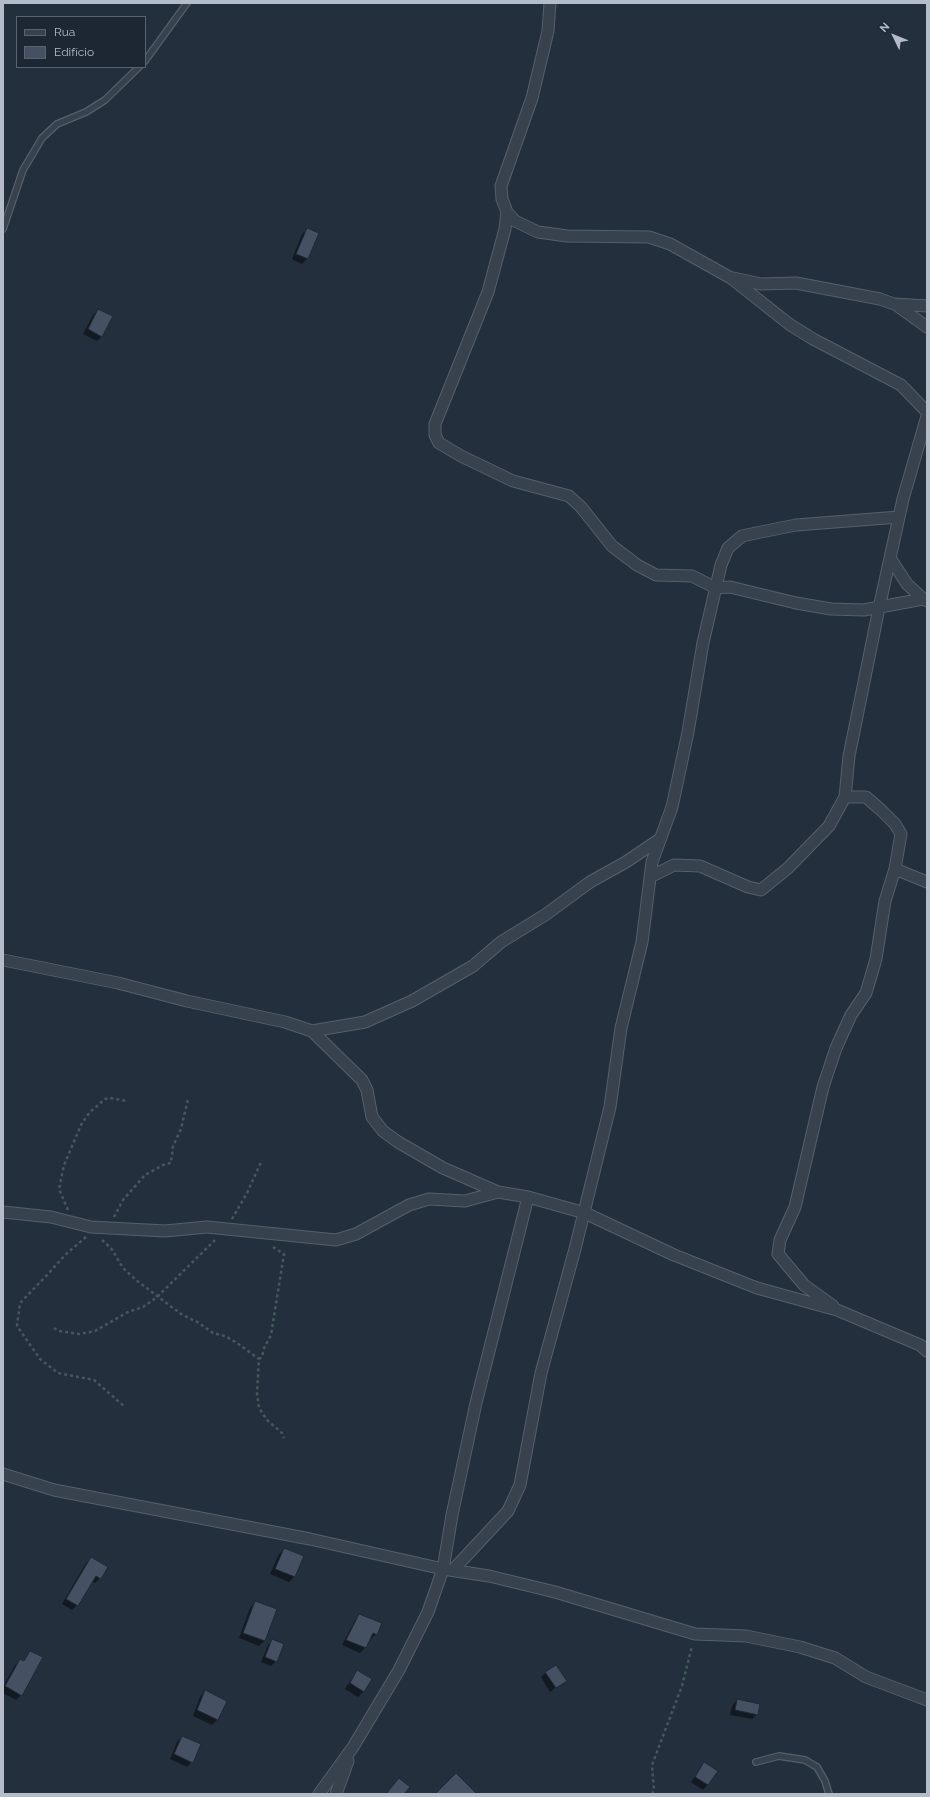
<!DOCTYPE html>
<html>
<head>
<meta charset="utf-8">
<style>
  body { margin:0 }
  #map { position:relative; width:930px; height:1797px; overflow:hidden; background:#242f3e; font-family:Raleway,sans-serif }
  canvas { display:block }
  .frame { position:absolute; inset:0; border:4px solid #b4bcc9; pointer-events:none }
  .legend { position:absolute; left:16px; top:16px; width:130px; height:52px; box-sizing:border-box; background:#1d2633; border:1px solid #59626f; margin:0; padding:5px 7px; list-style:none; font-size:12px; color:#b4bcc9 }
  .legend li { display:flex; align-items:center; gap:8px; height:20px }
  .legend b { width:20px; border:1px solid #59626f }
  .north { position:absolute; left:874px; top:16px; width:40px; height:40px; -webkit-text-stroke:3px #1d2633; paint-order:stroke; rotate:313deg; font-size:11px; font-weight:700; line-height:16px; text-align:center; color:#b4bcc9 }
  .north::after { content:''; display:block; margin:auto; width:14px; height:18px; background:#b4bcc9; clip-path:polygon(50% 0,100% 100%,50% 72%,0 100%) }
</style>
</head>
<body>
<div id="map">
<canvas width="930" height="1797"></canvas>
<div class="frame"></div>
<ul class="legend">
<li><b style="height:5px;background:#38414e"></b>Rua</li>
<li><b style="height:11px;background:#455162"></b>Edifício</li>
</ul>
<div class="north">N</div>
</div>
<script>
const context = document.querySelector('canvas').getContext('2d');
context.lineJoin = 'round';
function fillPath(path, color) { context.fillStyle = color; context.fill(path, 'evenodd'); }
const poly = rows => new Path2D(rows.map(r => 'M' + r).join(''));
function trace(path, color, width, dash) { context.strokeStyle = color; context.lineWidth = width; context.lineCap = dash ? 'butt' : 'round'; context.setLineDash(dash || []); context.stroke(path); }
fillPath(poly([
  [308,229,318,234,307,259,302,264,292,259,302,234],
  [98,310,102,336,97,341,83,334,93,315],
  [284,1549,302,1556,294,1577,289,1582,270,1574,279,1554],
  [91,1558,100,1578,95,1583,91,1581,77,1605,72,1610,62,1604,86,1563],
  [255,1603,264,1641,259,1646,239,1638,250,1608],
  [360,1615,376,1634,371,1639,369,1639,365,1648,360,1653,342,1645,355,1620],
  [273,1640,276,1661,271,1666,261,1662,268,1645],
  [30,1652,21,1695,16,1700,3,1693,3,1687,15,1665,20,1660,23,1662],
  [357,1671,363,1692,358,1697,345,1689],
  [546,1672,565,1680,550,1692,541,1677],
  [205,1691,226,1701,217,1720,212,1725,193,1716,200,1697],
  [737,1700,757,1714,752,1719,730,1715,732,1706],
  [182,1737,192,1762,187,1767,170,1759,177,1742],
  [704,1764,708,1784,703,1790,691,1782]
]), '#0007');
const building = poly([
  [307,228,319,233,308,259,296,254,307,228],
  [98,309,113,316,102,337,88,329,98,309],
  [284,1548,304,1556,295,1577,275,1569,284,1548],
  [91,1557,108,1567,101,1579,96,1576,78,1606,66,1599,91,1557],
  [255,1601,277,1609,265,1641,243,1633,255,1601],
  [359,1614,382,1623,377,1635,373,1633,366,1648,346,1640,359,1614],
  [272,1639,284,1644,277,1662,265,1657,272,1639],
  [30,1651,43,1657,22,1696,5,1686,20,1659,24,1661,30,1651],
  [556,1665,567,1681,556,1688,545,1672,556,1665],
  [357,1670,372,1679,364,1692,350,1683,357,1670],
  [205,1690,227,1701,218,1720,197,1710,205,1690],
  [737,1699,760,1704,758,1715,735,1710,737,1699],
  [182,1736,201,1744,193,1763,174,1754,182,1736],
  [704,1762,718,1771,708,1785,695,1777,704,1762],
  [456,1773,477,1794,435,1794,456,1773],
  [399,1778,410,1787,404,1794,386,1794,399,1778]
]);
fillPath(building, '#455162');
trace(building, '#1f2835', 1);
const lane = poly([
  [145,61,187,3],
  [3,229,23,170,42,138,57,124,86,112,105,100,139,67],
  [756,1762,779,1756,805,1760,817,1767,825,1781,829,1794]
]);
const street = poly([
  [550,3,548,31,532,98,501,186,502,199,507,212,515,221,538,232,567,236,649,237,670,244,731,278,789,324,813,339,901,385,927,412],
  [507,212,505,229,488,292,435,424,435,435,439,443,461,456,513,481,569,496,581,507,612,546,637,565,656,575,692,576,716,588,730,587,796,603,831,609,864,610,923,599],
  [733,278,761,284,796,283,880,299,894,304,927,306],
  [895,304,927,327],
  [890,558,907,584,923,599,927,601],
  [895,869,927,882],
  [650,877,674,865,700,866,748,887,761,890,788,868,829,826,845,797,849,756,879,608,903,499,927,416],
  [3,960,118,983,187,1001,285,1022,312,1031,362,1080,367,1090,372,1117,383,1131,398,1142,443,1168,498,1192,528,1197,585,1213,674,1255,757,1288,837,1310,920,1345,927,1351],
  [312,1031,365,1022,412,1001,473,966,501,942,545,915,590,882,626,862,660,839],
  [3,1212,51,1217,91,1227,165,1231,207,1227,336,1240,356,1234,409,1205,429,1199,465,1201,498,1192],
  [833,1306,804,1285,778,1254,780,1240,795,1207,823,1087,836,1048,851,1015,866,993,876,959,885,901,895,869,901,834,895,824,881,810,866,797,845,797],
  [3,1474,54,1490,310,1539,443,1569,489,1576,555,1592,695,1634,746,1636,800,1647,835,1658,866,1677,927,1700],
  [453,1570,508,1511,520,1485,541,1373,575,1249,610,1107,621,1028,642,942,652,862,672,807,688,732,703,643,721,565,728,548,742,536,761,532,796,525,899,517],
  [319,1794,353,1747,399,1670,428,1612,443,1569,452,1515,476,1403,528,1197],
  [336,1794,348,1761]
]);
trace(lane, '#565f6c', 8);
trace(street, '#565f6c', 13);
trace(poly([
  [68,1210,59,1189,64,1165,82,1123,90,1112,105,1099,110,1098,127,1101],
  [114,1217,123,1200,145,1175,165,1164,171,1163,173,1146,181,1129,188,1099],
  [232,1219,247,1193,262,1160],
  [86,1237,65,1255,48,1274,20,1303,17,1326,40,1359,58,1373,94,1380,125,1407],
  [102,1240,111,1248,123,1268,136,1280,181,1314,199,1323,213,1333,225,1336,237,1343,259,1359],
  [273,1247,284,1254,271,1335,264,1348,262,1357,259,1359,257,1393,259,1408,267,1420,282,1433,284,1438],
  [54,1328,59,1331,79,1334,95,1331,128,1312,143,1307,157,1297,215,1240],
  [652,1794,654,1790,652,1765,682,1686,692,1646]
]), '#44595c', 2.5, [3, 3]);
trace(lane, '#38414e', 5.5);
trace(street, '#38414e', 11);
</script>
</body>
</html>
